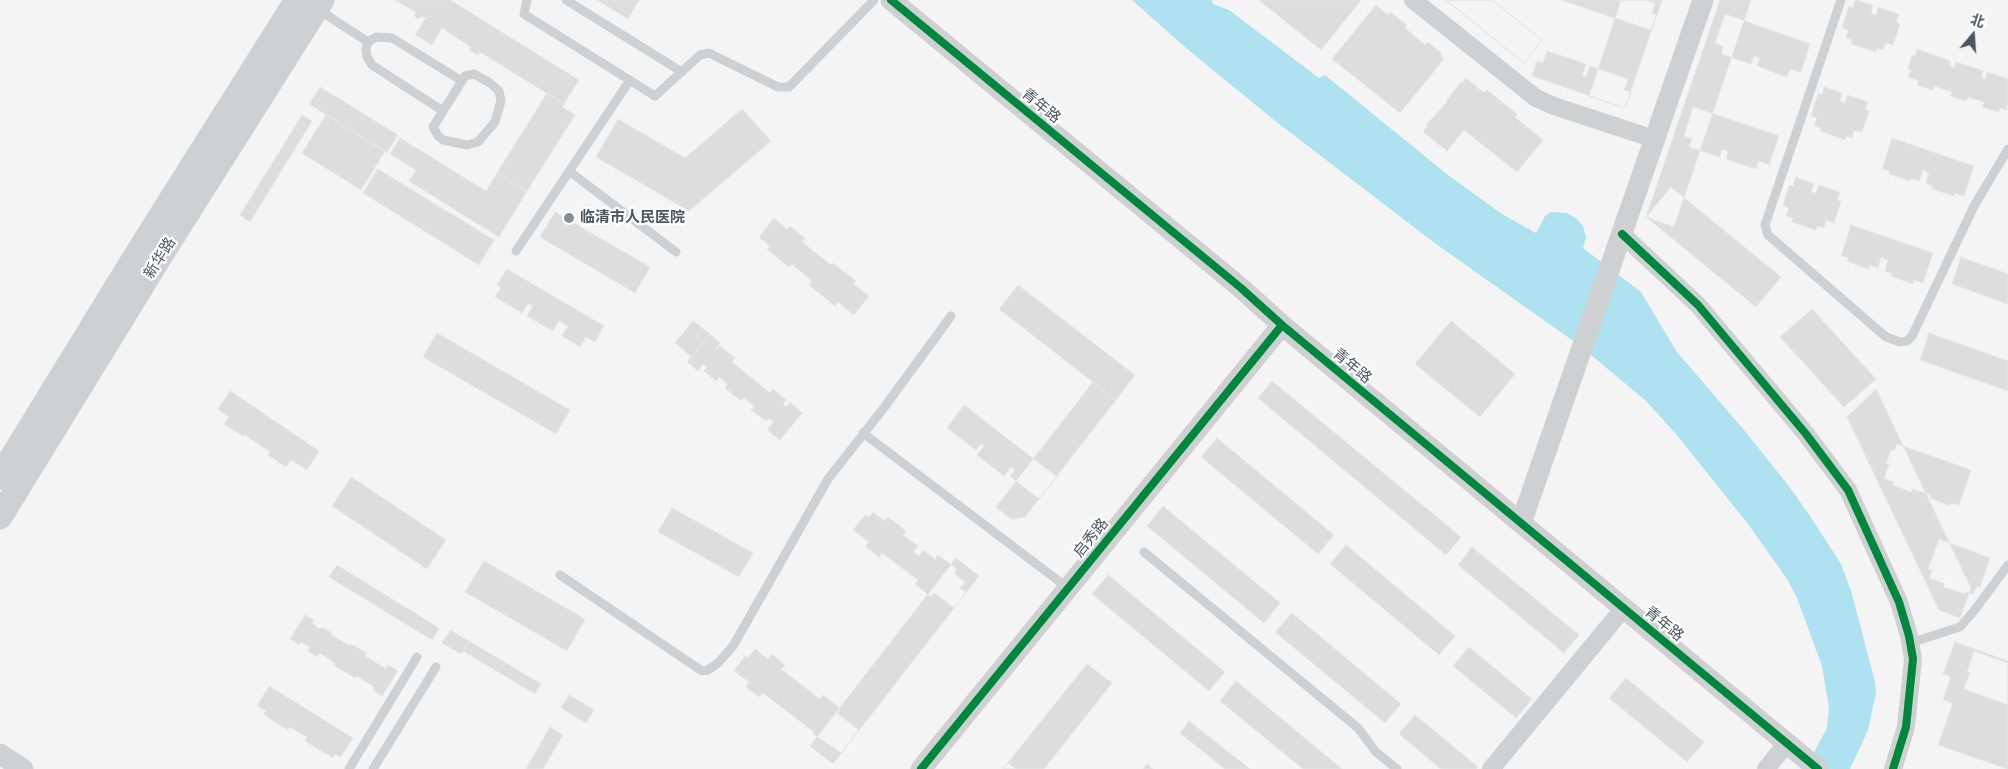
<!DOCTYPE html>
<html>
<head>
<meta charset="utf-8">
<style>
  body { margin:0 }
  #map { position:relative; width:2008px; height:769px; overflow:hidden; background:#f4f4f4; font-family:"Work Sans","Noto Sans SC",sans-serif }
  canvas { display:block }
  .north { position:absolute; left:1948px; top:10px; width:50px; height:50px; -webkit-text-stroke:4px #fff; paint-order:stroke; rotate:18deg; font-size:14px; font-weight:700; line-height:20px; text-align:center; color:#4a5661 }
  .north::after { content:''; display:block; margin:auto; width:18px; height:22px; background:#4a5661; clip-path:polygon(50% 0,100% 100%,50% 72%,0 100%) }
</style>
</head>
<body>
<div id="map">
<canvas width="2008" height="769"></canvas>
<div class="north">北</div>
</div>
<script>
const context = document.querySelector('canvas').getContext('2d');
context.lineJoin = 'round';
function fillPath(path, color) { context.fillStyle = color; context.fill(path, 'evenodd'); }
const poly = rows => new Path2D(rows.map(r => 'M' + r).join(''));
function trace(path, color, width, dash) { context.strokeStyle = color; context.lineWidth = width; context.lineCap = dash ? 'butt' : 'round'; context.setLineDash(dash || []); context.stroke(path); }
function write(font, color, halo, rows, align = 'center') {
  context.font = font + ' "Work Sans","Noto Sans SC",sans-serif'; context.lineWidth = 4.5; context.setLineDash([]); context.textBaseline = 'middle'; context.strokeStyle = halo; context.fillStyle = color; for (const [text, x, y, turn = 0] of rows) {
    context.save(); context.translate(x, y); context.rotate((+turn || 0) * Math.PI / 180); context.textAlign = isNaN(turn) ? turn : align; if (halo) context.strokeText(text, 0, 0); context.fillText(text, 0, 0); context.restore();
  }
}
fillPath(poly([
  [1132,0,1212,0,1213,4,1229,10,1319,78,1325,75,1448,175,1502,214,1536,233,1545,216,1551,212,1567,213,1577,219,1583,226,1586,237,1583,248,1641,292,1677,352,1744,430,1788,485,1810,516,1841,564,1852,594,1875,682,1876,693,1868,730,1850,769,1805,769,1827,728,1829,708,1822,666,1797,598,1787,579,1748,524,1676,434,1646,401,1579,345,1436,244,1274,120,1186,48]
]), '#aee2f0');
const building = poly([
  [395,0,450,0,579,80,564,104,480,52,478,55,469,50,471,47,442,28,432,45,415,35,426,18,421,16,419,19,414,16,416,12,395,0],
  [597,0,639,0,628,19,597,0],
  [1259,0,1361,0,1321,50,1259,0],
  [1446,0,1492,0,1542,40,1524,63,1446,0],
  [1446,0,1492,0,1542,40,1524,63,1446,0],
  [1561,0,1647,0,1655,3,1652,14,1656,15,1651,30,1561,0],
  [1621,0,1662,0,1625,108,1589,96,1621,0],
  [1720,0,1751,0,1674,227,1646,217,1720,0],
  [1855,0,1873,5,1871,14,1876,15,1878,7,1899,14,1896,22,1900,24,1893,45,1886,43,1883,50,1877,48,1876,52,1851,44,1852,40,1846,38,1848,30,1842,28,1849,6,1853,8,1855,0],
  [1376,5,1388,15,1390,12,1407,25,1405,28,1425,45,1428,42,1442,54,1440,56,1444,59,1400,113,1332,59,1376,5],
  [1725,14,1810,44,1801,72,1790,69,1787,77,1757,66,1760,58,1754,56,1751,64,1721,54,1723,46,1715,43,1725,14],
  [1917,49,1951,61,1949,66,1954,68,1956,62,1983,71,1981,78,1985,79,1987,72,2008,79,2008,103,2006,110,2000,108,1999,112,1982,107,1984,102,1968,97,1966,101,1950,96,1952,92,1934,86,1933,90,1917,85,1919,81,1908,77,1911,70,1908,69,1912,55,1915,56,1917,49],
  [1547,51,1586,64,1582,76,1586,77,1590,66,1628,79,1624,90,1631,92,1625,108,1532,76,1537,61,1543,63,1547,51],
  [1466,78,1484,93,1487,90,1517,114,1515,117,1543,140,1517,172,1464,130,1447,151,1423,132,1428,126,1426,125,1447,102,1446,101,1461,82,1462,83,1466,78],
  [320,87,398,135,387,153,309,104,320,87],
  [1824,87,1842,93,1840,101,1845,103,1847,95,1868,102,1865,110,1869,111,1862,132,1854,130,1852,138,1846,136,1845,140,1820,131,1821,128,1814,126,1817,118,1811,116,1818,94,1822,95,1824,87],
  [547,93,564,104,562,107,575,115,527,191,497,173,547,93],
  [1693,107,1779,136,1769,165,1759,161,1756,169,1726,159,1728,151,1722,149,1720,157,1689,147,1692,139,1684,136,1693,107],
  [742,109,771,141,689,211,596,157,618,119,685,158,742,109],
  [302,115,312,121,250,222,240,215,302,115],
  [326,115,385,151,361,190,302,153,326,115],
  [400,138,486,191,497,173,527,191,499,237,409,181,416,170,390,154,400,138],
  [1892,138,1974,166,1964,196,1955,193,1954,196,1932,189,1933,186,1926,183,1929,173,1923,170,1919,181,1911,178,1910,181,1889,174,1890,171,1882,169,1892,138],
  [378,169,494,240,479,265,363,193,378,169],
  [1796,177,1814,184,1811,192,1816,193,1819,185,1840,192,1837,200,1841,201,1834,223,1826,220,1824,228,1817,226,1816,230,1792,222,1793,218,1786,216,1789,208,1783,206,1789,185,1793,186,1796,177],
  [1671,187,1781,277,1756,307,1646,217,1671,187],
  [555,212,650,267,635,293,540,237,555,212],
  [774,218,787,229,790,226,805,238,802,242,831,265,833,263,856,281,853,284,869,296,854,315,838,302,835,306,809,285,812,281,792,264,789,267,767,249,770,246,759,237,774,218],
  [1851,225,1933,253,1923,283,1914,280,1913,284,1891,276,1892,273,1885,271,1888,260,1881,257,1878,268,1870,265,1868,269,1847,261,1849,258,1841,256,1851,225],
  [1961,257,2008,274,2008,304,1952,284,1961,257],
  [507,269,604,326,595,342,586,337,580,347,562,336,568,326,559,321,553,331,527,316,533,306,528,303,522,313,495,297,501,287,497,285,507,269],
  [1018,285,1135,375,1116,400,999,309,1018,285],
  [1812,309,1876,379,1844,407,1780,337,1812,309],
  [693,321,710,334,692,357,675,343,693,321],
  [1451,321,1515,374,1480,417,1415,364,1451,321],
  [437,333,570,410,556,434,423,357,437,333],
  [1929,333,2008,361,2008,391,1920,360,1929,333],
  [710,334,720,343,716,349,717,350,720,346,735,358,732,362,770,393,773,389,786,400,783,404,786,407,790,402,802,413,780,440,767,430,774,422,769,418,766,421,751,410,754,406,744,398,741,401,725,388,728,385,719,377,716,381,704,371,707,367,703,364,698,371,687,362,710,334],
  [1272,381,1461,537,1446,555,1258,398,1272,381],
  [1093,382,1116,400,1025,517,1011,519,996,507,1093,382],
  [1876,389,1971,588,1960,618,1939,610,1847,417,1876,389],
  [230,391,319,451,307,470,291,460,286,467,268,455,270,452,244,434,243,436,224,424,229,417,218,409,230,391],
  [964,405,1057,477,1039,499,1010,476,1015,470,1011,467,1004,476,977,455,984,446,981,444,976,450,947,428,964,405],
  [1217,438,1334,535,1318,554,1201,457,1217,438],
  [1897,444,1971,470,1959,505,1951,503,1950,506,1930,498,1931,495,1912,489,1911,492,1893,485,1894,482,1884,478,1889,465,1886,464,1891,450,1894,451,1897,444],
  [351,477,446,540,427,569,332,506,351,477],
  [1163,506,1280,603,1264,623,1147,526,1163,506],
  [672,508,753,553,739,577,658,532,672,508],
  [873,512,885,521,888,517,906,531,903,535,918,546,913,552,919,556,923,550,935,559,938,555,957,569,954,573,965,582,960,588,966,592,954,608,934,593,931,597,915,584,918,580,882,553,879,557,865,546,869,542,853,530,865,515,869,517,873,512],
  [1939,539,1990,558,1980,587,1977,586,1974,594,1966,592,1965,594,1943,587,1945,584,1929,578,1932,570,1928,569,1939,539],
  [1346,545,1455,636,1439,655,1330,564,1346,545],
  [1472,547,1579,635,1564,653,1458,565,1472,547],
  [956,558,979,576,833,764,810,746,956,558],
  [484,561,585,619,567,651,465,592,484,561],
  [337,565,439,628,432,640,329,577,337,565],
  [1108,575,1225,672,1209,691,1092,594,1108,575],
  [1292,613,1401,704,1385,723,1275,632,1292,613],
  [305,615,314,620,312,623,320,629,322,627,332,633,331,635,350,646,351,644,367,653,365,656,386,669,388,665,398,671,382,696,373,690,374,687,357,676,355,678,334,665,335,663,320,653,317,657,308,651,310,647,301,642,299,645,290,639,305,615],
  [450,630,469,641,461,654,442,643,450,630],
  [469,641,541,684,535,694,463,651,469,641],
  [1955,642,2008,661,2008,769,1938,745,1953,703,1943,700,1951,677,1943,674,1955,642],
  [1469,647,1532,699,1516,718,1453,666,1469,647],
  [755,649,768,659,772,654,785,665,781,669,820,699,823,695,840,708,837,713,859,730,841,753,813,734,814,732,763,693,759,697,746,687,749,682,734,671,745,656,748,658,755,649],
  [1974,651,2008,663,2008,705,1964,689,1970,673,1967,672,1974,651],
  [1087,664,1112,683,1044,769,1003,769,1087,664],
  [1626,678,1704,742,1687,762,1609,698,1626,678],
  [1236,681,1342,769,1303,769,1220,701,1236,681],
  [269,686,353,738,341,757,335,754,333,758,305,741,307,737,290,727,288,730,263,714,266,711,257,706,269,686],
  [569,695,594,710,586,723,561,708,569,695],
  [1415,715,1478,767,1476,769,1441,769,1399,734,1415,715],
  [1189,721,1250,769,1225,769,1180,733,1189,721],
  [550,727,563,735,543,769,526,769,550,727],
  [1008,763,1016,769,1003,769,1008,763],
  [1147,764,1153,769,1143,769,1147,764]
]);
fillPath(building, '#ddddde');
trace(building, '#e5e6e7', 1);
trace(poly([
  [527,0,524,14,655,96,700,55,709,53,778,87,789,87,874,0],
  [566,0,682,72],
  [1841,0,1765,225,1768,235,1886,337,1900,342,1907,341,1912,336,1974,206,2008,149],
  [319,10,368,42],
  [474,74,490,83,499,91,501,101,495,122,478,142,467,145,443,140,438,136,433,127,465,76,474,74],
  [443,111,372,65,367,57,366,49,368,42,376,37,392,38,462,81],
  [569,171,676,252],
  [516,251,630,80],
  [863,433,1068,588],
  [1144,552,1358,728,1376,752,1397,769],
  [560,575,702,671,708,670,718,663,733,646,828,479,883,409,951,316],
  [1910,643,1960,627,1974,611,2008,565],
  [349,769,417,657],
  [373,769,436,667]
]), '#ced0d2', 9);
trace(poly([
  [1413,0,1536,98,1554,106,1642,135],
  [1622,234,1698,305,1806,434,1848,490,1899,602,1909,636,1913,659,1906,727,1893,769],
  [1491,769,1623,609],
  [1766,769,1787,743]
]), '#ced0d2', 18);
trace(poly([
  [891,0,1241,288,1282,325,1818,769],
  [1521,523,1703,0],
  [0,754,23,769],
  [921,769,1282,325]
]), '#ced0d2', 21);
trace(poly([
  [0,477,143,244,297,0],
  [0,517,161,255,322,0]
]), '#ced0d4', 25);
trace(poly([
  [891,0,1241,288,1282,325,1818,769],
  [1622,234,1698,305,1806,434,1848,490,1899,602,1909,636,1913,659,1906,727,1893,769],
  [921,769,1282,325]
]), '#00873e', 8);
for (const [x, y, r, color] of [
  [569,218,6,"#868d94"]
]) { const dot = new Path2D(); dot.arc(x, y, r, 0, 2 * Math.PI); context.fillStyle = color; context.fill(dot); trace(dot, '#fff', 2); }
write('15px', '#4a5661', '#fff', [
  ["青年路",1041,106,39],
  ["新华路",160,258,-58],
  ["青年路",1352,366,40],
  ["启秀路",1091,538,-51],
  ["青年路",1664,624,39]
]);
write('bold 15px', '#4a5661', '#fff', [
  ["临清市人民医院",580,218]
], 'left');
</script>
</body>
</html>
